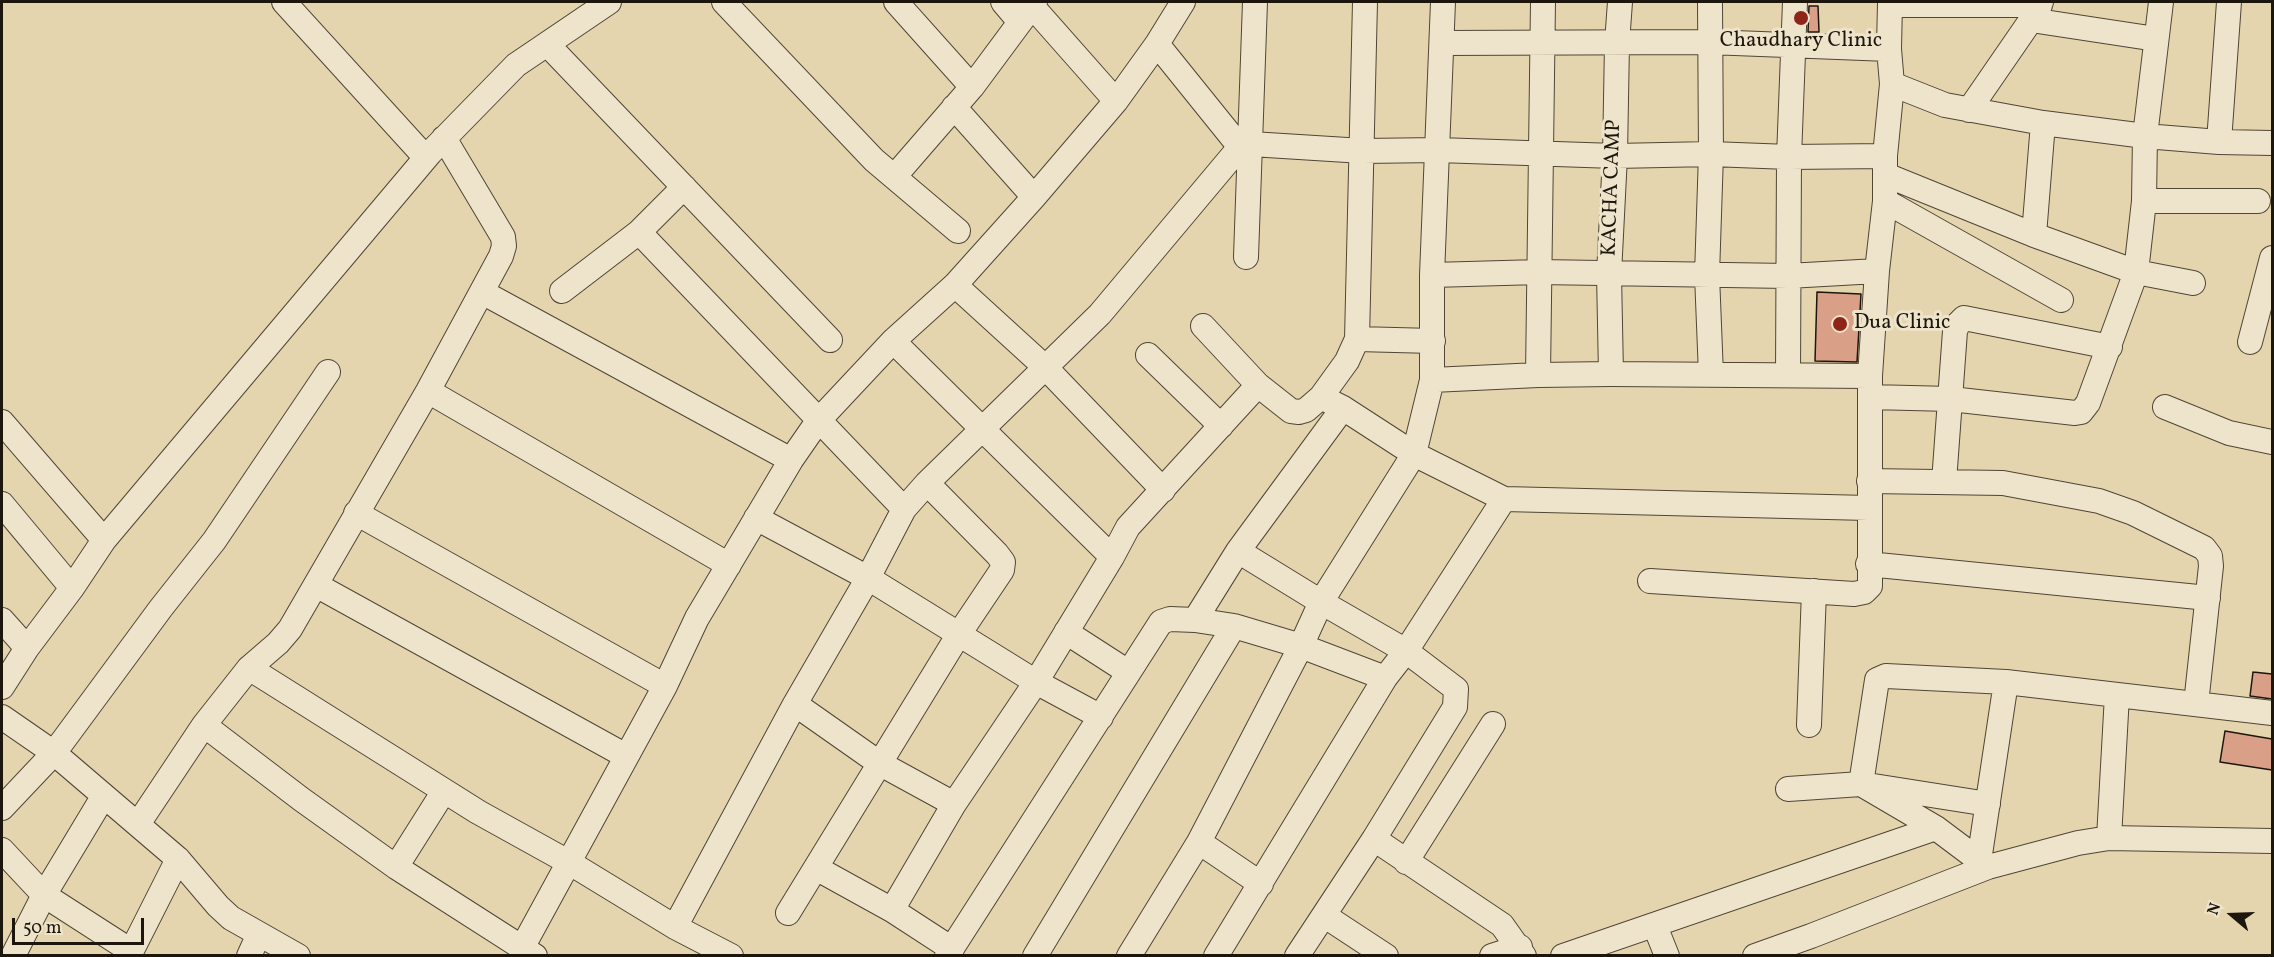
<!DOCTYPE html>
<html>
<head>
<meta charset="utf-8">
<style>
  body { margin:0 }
  #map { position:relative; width:2274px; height:957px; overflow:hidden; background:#e5d5af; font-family:Vollkorn,serif }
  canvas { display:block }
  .frame { position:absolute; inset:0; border:3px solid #1d160c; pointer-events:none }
  .north { position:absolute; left:2202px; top:885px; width:60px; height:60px; -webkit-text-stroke:4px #eee4cb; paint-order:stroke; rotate:289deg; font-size:16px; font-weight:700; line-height:24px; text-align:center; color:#1d160c }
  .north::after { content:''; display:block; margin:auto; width:21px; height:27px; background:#1d160c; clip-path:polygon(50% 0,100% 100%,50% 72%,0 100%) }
  .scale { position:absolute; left:12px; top:918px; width:132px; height:27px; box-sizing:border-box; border:3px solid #1d160c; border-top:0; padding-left:8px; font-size:18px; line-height:21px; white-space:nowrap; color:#1d160c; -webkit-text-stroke:4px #eee4cb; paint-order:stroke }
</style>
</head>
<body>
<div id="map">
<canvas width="2274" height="957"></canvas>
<div class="frame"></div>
<div class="north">N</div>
<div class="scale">50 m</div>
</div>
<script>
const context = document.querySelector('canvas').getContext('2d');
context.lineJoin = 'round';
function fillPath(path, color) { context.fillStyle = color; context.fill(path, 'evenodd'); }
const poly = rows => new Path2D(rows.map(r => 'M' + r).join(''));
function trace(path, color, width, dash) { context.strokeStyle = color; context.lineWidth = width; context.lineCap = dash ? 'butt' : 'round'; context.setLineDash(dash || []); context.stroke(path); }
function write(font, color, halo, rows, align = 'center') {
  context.font = font + ' Vollkorn,serif'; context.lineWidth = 6; context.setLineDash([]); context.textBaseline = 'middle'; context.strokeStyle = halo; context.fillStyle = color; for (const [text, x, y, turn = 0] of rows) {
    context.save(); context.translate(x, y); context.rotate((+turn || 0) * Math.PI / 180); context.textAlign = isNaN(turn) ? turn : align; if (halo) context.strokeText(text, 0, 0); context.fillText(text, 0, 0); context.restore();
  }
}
const building = poly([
  [1809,6,1818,6,1819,32,1808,32,1809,6],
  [1817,292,1861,294,1857,362,1815,361,1817,292],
  [2253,672,2272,674,2272,699,2250,696,2253,672],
  [2225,731,2272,739,2272,770,2220,762,2225,731]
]);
fillPath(building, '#daa087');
trace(building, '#1d160c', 1.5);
const minor = poly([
  [284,2,426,158],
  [724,2,874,160,958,231],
  [896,2,972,87],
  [1003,2,1020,22],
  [1710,2,1711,154,1707,275,1711,375],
  [1890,5,2040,5],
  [1032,6,1116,101],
  [2031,20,2156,39],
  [1442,43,1709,42,1889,49],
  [547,44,830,340],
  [1157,44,1240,147],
  [1892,84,1945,105,2043,123,2145,136,2219,142,2272,143],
  [954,107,1034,197],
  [1969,110,2031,20,2041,2],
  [2219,142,2229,2],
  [1886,175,2034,235,2136,272,2193,283],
  [894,177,972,87,1035,2],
  [684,187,639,232,904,509],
  [1885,201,2061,300],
  [2144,201,2258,201],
  [2034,235,2043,123],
  [1246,257,1255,2],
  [1432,275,1539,272,1788,276,1877,271],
  [955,285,1046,368,1163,490],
  [562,291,639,232],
  [482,292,791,460],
  [1203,326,1258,385,1291,411,1299,412,1306,410,1321,397,1347,361,1357,339,1365,2],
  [1357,339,1433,341],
  [893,341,1112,557],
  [2250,342,2272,258],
  [1148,355,1221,426],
  [1611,374,1609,274,1615,156,1617,43,1620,2],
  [1538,375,1543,2],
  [1788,375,1789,157,1795,2],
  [1432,380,1538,375,1611,374,1870,376],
  [428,391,729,565],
  [1321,397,1343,408,1414,454,1504,499,1868,508],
  [1870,397,1951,399,2075,413,2081,412,2088,403,2136,272,2144,201,2145,136,2161,2],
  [2165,407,2229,433,2272,442],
  [2,422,104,540],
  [1869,481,2003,483,2099,501,2133,513,2204,548,2210,556,2211,566,2196,704],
  [1944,482,1955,331,1958,324,1964,318,2110,347],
  [2,504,72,588],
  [356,513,665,686],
  [756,518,868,578,1036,682,1101,717],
  [1238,551,1321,602,1406,651,1456,689,1455,707,1374,839,1297,956],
  [1868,564,2208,598],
  [1650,581,1854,594,1864,592,1870,586,1870,376,1877,271,1885,201,1885,156,1892,84,1889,49,1890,2],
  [316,585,626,756],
  [2,620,27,648],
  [1195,620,1238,551,1343,408],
  [1066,632,1128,672],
  [249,668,478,812,570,863,675,927,731,956],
  [2,687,27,648,72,588,104,540,430,153,516,65,609,2],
  [795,704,879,763,954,804],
  [2,717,54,753,178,859,218,906,231,918,298,956],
  [204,725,301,799,396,867,535,956],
  [1809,725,1814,591],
  [1788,789,1861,784,1988,804],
  [2,808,54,753,161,608,214,541,328,372],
  [138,824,204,725,249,668,278,643,290,629,428,391,501,256,504,246,503,237,444,138],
  [2109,838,2117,695],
  [1374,839,1502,925,1524,956],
  [1199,842,1261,884],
  [2,850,44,895,131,951],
  [1979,861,2006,682],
  [1406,862,1493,724],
  [396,867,444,791],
  [1988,867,1936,828,1861,784,1877,680,1886,676,2006,682,2272,713],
  [816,868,892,910,952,949],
  [892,910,954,804,1036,682,1112,557,1128,527,1258,385],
  [788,913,959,634,1002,570,1003,562,997,554,927,483],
  [1325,916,1386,956],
  [1655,926,1667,956],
  [675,927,795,704,868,578,904,509,927,483,1100,314,1240,147,1251,144,1363,151,1438,150,1615,156,1711,154,1789,157,1885,156],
  [522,948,665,686,697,618,791,460,818,421,893,341,955,285,1034,197,1116,101,1157,44,1183,2],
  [13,956,44,895,103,797],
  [129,956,178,859],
  [249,956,259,934],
  [947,956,1161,622,1170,619,1195,620,1234,626,1301,646,1385,678],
  [1035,956,1234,626],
  [1129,956,1199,842,1301,646,1321,602,1414,454,1432,380,1432,275,1443,2],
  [1216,956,1385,678,1406,651,1504,499],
  [1492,956,1520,947],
  [1563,956,1936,828],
  [1755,956,1811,936,1988,867,2078,843,2109,838,2272,841]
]);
trace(minor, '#4f4635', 26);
trace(minor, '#eee4cb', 24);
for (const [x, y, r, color] of [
  [1801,18,8,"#8f2418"],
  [1840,324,8,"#8f2418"]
]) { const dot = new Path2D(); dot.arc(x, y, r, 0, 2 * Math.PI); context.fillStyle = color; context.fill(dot); trace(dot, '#eee4cb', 2); }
write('21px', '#1d160c', '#eee4cb', [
  ["Chaudhary Clinic",1801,42],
  ["Dua Clinic",1854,324,"left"]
]);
write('21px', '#1d160c', '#eee4cb', [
  ["KACHA CAMP",1613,188,-88]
]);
</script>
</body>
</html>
